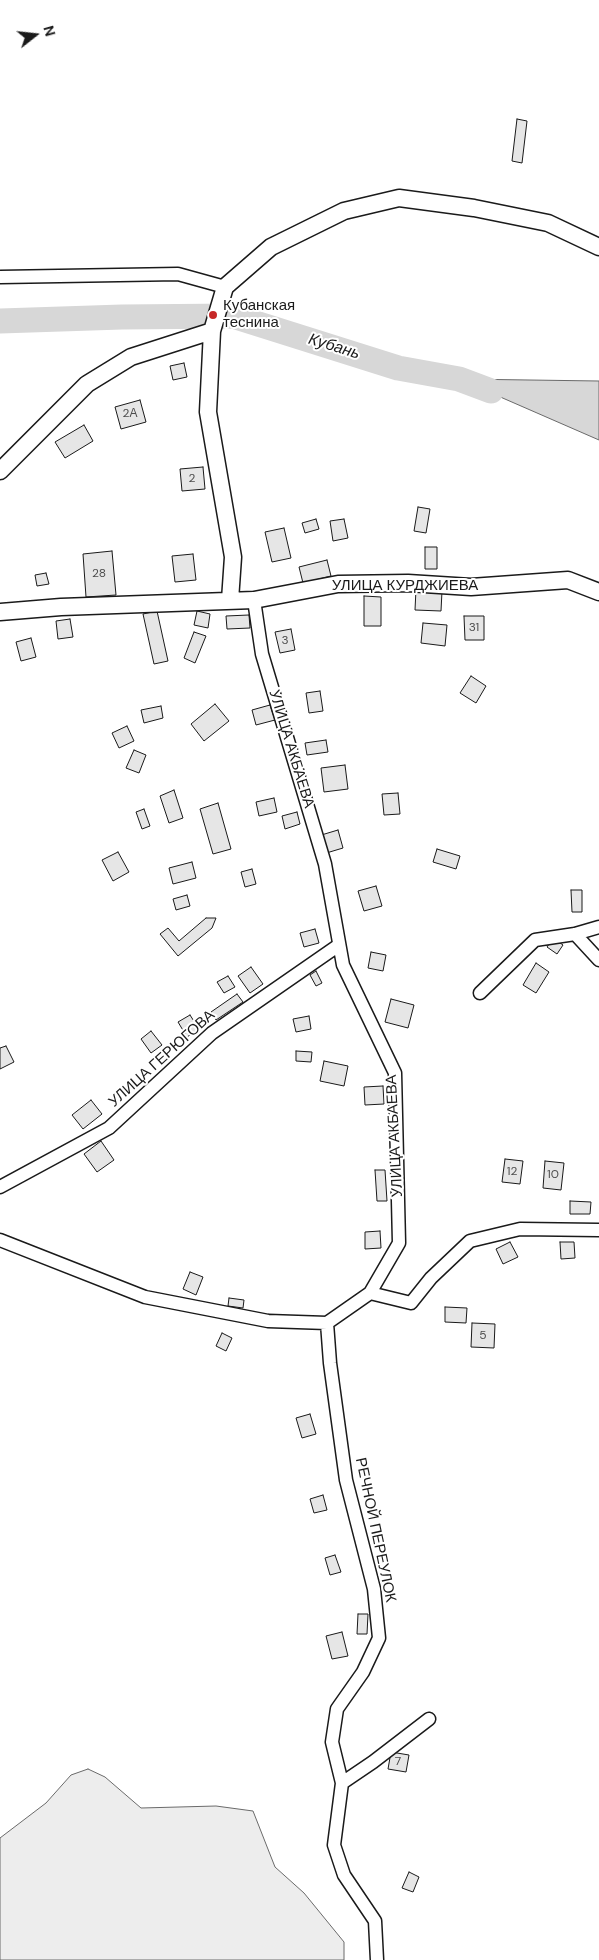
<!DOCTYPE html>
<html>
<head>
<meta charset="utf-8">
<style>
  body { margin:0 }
  #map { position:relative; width:599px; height:1960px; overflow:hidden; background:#fff; font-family:"DM Sans",sans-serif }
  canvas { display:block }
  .north { position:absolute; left:10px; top:10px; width:50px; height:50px; -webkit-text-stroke:4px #fff; paint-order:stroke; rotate:74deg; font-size:14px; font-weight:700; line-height:20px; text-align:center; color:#1a1a1a }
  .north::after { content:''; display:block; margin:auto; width:18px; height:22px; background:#1a1a1a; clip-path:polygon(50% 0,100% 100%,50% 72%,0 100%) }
</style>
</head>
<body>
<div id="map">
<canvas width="599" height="1960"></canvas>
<div class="north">N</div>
</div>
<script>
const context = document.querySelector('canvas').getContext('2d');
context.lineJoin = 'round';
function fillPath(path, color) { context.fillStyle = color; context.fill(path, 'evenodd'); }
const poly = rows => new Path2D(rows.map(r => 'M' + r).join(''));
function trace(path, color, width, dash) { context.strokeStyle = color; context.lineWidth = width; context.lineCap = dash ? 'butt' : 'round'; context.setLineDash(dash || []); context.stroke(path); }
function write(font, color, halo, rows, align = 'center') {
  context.font = font + ' "DM Sans",sans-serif'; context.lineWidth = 4; context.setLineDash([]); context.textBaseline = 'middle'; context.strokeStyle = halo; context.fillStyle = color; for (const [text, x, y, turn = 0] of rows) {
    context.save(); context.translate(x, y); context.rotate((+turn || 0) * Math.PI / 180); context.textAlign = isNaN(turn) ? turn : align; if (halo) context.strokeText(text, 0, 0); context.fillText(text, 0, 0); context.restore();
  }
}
const built = poly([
  [88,1769,105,1777,141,1808,216,1806,253,1811,275,1867,304,1893,344,1942,344,1960,0,1960,0,1838,46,1803,71,1775,88,1769]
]);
fillPath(built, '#ededed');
trace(built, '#6a6a6a', 1);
const water = poly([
  [459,379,599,381,599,440,459,379]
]);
fillPath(water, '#d7d7d7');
trace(water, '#6a6a6a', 1);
trace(poly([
  [0,321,122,317,233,316,398,368,459,379,491,391]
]), '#d7d7d7', 25);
const building = poly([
  [517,119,527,121,522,163,512,161,517,119],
  [184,363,187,377,173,380,170,366,184,363],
  [140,400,146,422,121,429,115,407,140,400],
  [84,425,93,441,65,458,55,442,84,425],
  [203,467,205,489,182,491,180,469,203,467],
  [418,507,430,509,426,533,414,531,418,507],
  [316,519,319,529,305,533,302,523,316,519],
  [344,519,348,538,333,541,330,521,344,519],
  [284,528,291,558,272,562,265,532,284,528],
  [425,547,437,547,437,569,425,569,425,547],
  [112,551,116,595,86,597,83,554,112,551],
  [193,554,196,580,175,582,172,556,193,554],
  [327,560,331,576,303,583,299,567,327,560],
  [46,573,49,584,37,586,35,575,46,573],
  [416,589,442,591,441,611,415,610,416,589],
  [364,596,381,597,381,626,364,626,364,596],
  [157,611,168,661,154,664,143,614,157,611],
  [197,611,210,614,208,628,194,625,197,611],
  [249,615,250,628,227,629,226,616,249,615],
  [464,616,484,616,484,640,465,640,464,616],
  [70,619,73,637,58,639,56,621,70,619],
  [423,623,447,625,445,646,421,643,423,623],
  [291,629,295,650,280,653,275,632,291,629],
  [194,632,206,636,195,663,184,658,194,632],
  [31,638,36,657,21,661,16,642,31,638],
  [471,676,486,686,476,703,460,693,471,676],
  [320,691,323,711,309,713,306,693,320,691],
  [215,704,229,721,204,741,191,724,215,704],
  [270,705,275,720,256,725,252,710,270,705],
  [161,706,163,718,144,723,141,710,161,706],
  [127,726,134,741,119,748,112,733,127,726],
  [326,740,328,752,307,755,305,743,326,740],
  [134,750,146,755,139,773,126,768,134,750],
  [345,765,348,789,324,792,321,768,345,765],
  [174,790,183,818,169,823,160,796,174,790],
  [398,793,400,814,384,815,382,794,398,793],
  [274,798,277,812,259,816,256,802,274,798],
  [218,803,231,849,213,854,200,809,218,803],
  [144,809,150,826,142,829,136,812,144,809],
  [297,812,300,824,285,829,282,816,297,812],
  [338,830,343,848,323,854,318,836,338,830],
  [437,849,460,856,456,869,433,862,437,849],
  [118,852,129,872,113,881,102,860,118,852],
  [192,862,196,878,173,884,169,868,192,862],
  [252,869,256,884,245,887,241,872,252,869],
  [376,886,382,906,364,911,358,891,376,886],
  [571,890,582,890,582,912,572,912,571,890],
  [187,895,190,906,176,910,173,899,187,895],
  [206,918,216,918,212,928,178,956,160,934,168,928,179,941,206,918],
  [315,929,319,943,304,947,300,933,315,929],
  [553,938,563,945,557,954,547,947,553,938],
  [371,952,386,955,383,971,368,968,371,952],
  [536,963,549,972,536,993,523,985,536,963],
  [251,967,263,984,250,993,238,976,251,967],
  [316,971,322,983,316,986,310,975,316,971],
  [228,976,235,987,224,993,217,982,228,976],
  [237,994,243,1002,216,1020,211,1012,237,994],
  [391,999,414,1005,408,1028,385,1022,391,999],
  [190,1015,199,1029,187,1037,178,1022,190,1015],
  [309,1016,311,1029,296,1032,293,1019,309,1016],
  [151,1031,162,1045,151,1053,141,1039,151,1031],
  [6,1046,14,1062,0,1069,0,1048,6,1046],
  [296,1051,312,1052,311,1062,296,1061,296,1051],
  [324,1061,348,1066,344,1086,320,1081,324,1061],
  [383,1086,384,1104,365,1105,364,1087,383,1086],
  [91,1100,102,1114,83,1129,72,1115,91,1100],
  [101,1141,114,1160,97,1172,84,1154,101,1141],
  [505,1159,523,1161,520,1184,502,1182,505,1159],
  [545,1161,564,1163,561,1190,543,1188,545,1161],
  [375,1170,385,1170,387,1201,377,1201,375,1170],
  [570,1201,591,1202,590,1214,570,1214,570,1201],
  [380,1231,381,1248,365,1249,365,1232,380,1231],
  [510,1242,518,1257,503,1264,496,1249,510,1242],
  [560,1242,574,1242,575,1258,561,1259,560,1242],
  [190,1272,203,1277,196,1295,183,1289,190,1272],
  [229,1298,244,1300,243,1308,228,1306,229,1298],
  [445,1307,467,1308,466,1323,445,1322,445,1307],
  [472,1323,495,1324,494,1348,471,1347,472,1323],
  [222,1333,232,1338,226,1351,216,1346,222,1333],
  [310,1414,316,1434,302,1438,296,1418,310,1414],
  [323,1495,327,1510,314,1513,310,1499,323,1495],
  [335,1555,341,1572,330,1575,325,1558,335,1555],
  [358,1614,368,1614,367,1634,357,1634,358,1614],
  [342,1632,348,1656,332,1659,326,1636,342,1632],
  [391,1752,409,1755,406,1772,388,1769,391,1752],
  [409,1872,419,1877,413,1892,402,1888,409,1872]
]);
fillPath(building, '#e6e6e6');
trace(building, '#1a1a1a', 1);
const minor = poly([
  [0,277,178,274,225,287],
  [575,934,599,960],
  [480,993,535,940,575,934,599,927],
  [0,1187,109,1128,212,1033,339,945],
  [0,1240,145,1297,268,1321,327,1323,370,1293,399,1243,395,1073,343,965,325,864,262,654,254,600],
  [370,1293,411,1303,431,1278,470,1241,520,1229,599,1230],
  [327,1323,330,1363,346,1480,374,1589,379,1638,363,1672,337,1709,332,1742,342,1783,334,1845,344,1875,375,1921,377,1960],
  [342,1783,373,1762,429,1719]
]);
const tertiary = poly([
  [0,471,87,384,131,357,212,331],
  [230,600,233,557,208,412,212,331,225,287,271,247,344,211,399,198,474,208,548,223,599,247],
  [0,612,61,607,254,600,338,584,408,583,471,587,568,580,599,592]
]);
trace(minor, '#1a1a1a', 15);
trace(tertiary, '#1a1a1a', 19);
trace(minor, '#fff', 12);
trace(tertiary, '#fff', 16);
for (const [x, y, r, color] of [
  [213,315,5,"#c62828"]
]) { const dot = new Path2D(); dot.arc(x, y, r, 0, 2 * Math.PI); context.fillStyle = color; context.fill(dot); trace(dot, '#fff', 2); }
write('12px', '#4d4d4d', null, [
  ["2А",130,414],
  ["2",192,479],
  ["28",99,574],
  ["31",474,628],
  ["3",285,641],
  ["12",512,1172],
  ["10",553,1175],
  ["5",483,1336],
  ["7",398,1762]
]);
write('15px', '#1a1a1a', '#fff', [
  ["Кубанская",223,306],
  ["теснина",223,323]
], 'left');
write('15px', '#1a1a1a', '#fff', [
  ["УЛИЦА КУРДЖИЕВА",405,586],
  ["УЛИЦА АКБАЕВА",291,749,73],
  ["УЛИЦА ГЕРЮГОВА",162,1059,-42],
  ["УЛИЦА АКБАЕВА",395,1136,-93],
  ["РЕЧНОЙ ПЕРЕУЛОК",375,1530,78]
]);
write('italic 16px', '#1a1a1a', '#fff', [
  ["Кубань",334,347,17]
]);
</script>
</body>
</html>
